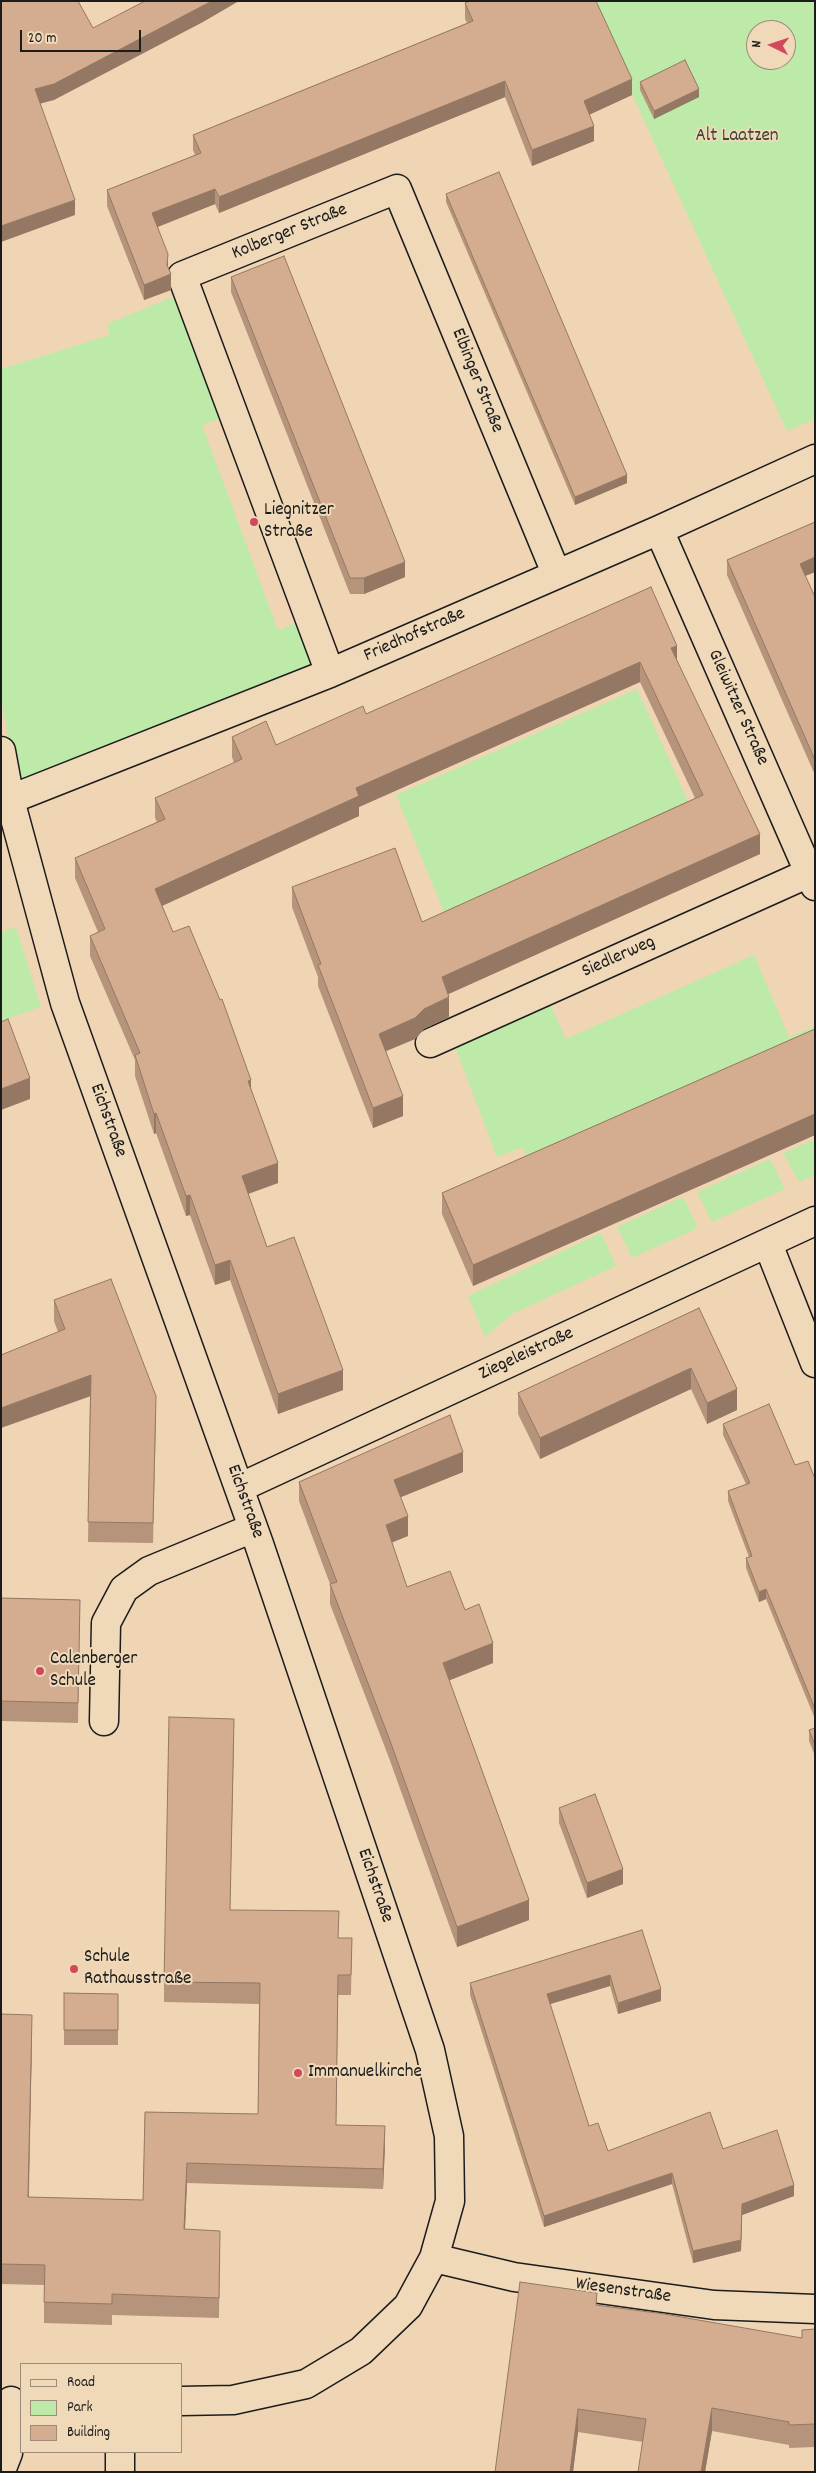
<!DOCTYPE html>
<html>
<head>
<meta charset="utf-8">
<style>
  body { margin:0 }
  #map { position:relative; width:816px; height:2473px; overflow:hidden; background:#f0d5b4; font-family:Dekko,sans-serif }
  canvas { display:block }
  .frame { position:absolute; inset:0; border:2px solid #1c1c1c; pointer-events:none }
  .legend { position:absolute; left:20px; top:2363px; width:162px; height:90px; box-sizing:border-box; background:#f0d9b8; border:1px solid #9b8d7a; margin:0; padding:6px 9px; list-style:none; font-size:15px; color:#1c1c1c }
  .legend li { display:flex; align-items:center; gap:10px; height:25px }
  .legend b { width:25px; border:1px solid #9b8d7a }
  .north { position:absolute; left:746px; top:20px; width:50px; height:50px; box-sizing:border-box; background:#f0d9b8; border:1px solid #9b8d7a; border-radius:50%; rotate:274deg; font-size:14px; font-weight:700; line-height:20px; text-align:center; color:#1c1c1c }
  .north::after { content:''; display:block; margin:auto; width:18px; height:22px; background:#d1495b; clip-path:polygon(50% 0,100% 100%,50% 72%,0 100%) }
  .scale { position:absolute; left:20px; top:30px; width:121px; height:22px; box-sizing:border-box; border:2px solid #1c1c1c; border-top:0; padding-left:6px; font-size:15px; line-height:18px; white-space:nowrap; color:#1c1c1c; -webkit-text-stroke:4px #f0d9b8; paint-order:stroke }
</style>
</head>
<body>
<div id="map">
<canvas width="816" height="2473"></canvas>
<div class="frame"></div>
<ul class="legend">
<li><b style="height:6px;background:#f0d9b8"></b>Road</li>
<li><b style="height:14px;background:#bdeaa8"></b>Park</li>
<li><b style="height:14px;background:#d4ac8f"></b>Building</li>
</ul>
<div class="north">N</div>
<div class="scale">20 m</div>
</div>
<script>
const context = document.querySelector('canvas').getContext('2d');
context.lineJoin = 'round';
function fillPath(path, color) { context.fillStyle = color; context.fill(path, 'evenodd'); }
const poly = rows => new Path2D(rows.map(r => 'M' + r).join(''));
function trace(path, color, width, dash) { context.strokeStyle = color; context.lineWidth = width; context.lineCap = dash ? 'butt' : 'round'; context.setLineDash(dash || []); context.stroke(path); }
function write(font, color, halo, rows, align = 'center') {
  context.font = font + ' Dekko,sans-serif'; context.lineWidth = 4; context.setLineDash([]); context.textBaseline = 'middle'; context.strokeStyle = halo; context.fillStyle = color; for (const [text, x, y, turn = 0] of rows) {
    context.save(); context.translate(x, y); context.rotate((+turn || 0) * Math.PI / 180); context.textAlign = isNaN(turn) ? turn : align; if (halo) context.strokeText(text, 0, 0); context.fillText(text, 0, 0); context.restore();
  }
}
fillPath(poly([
  [589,1,815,1,815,419,787,431],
  [756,30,786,30,786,60,756,60],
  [187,291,230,415,202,425,278,630,306,619,322,663,18,792,1,698,1,369,110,335,107,324],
  [637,689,692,810,448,922,396,795],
  [16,927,41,1007,1,1021,1,932],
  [754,955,789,1037,815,1026,815,1047,532,1170,523,1147,497,1157,452,1039,547,997,566,1039],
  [815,1139,815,1175,799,1182,783,1153],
  [770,1159,785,1189,712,1222,697,1192],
  [683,1197,698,1228,632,1258,617,1227],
  [601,1233,616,1266,512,1314,485,1337,468,1296]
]), '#bdeaa8');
const minor = poly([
  [659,530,815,886],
  [330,673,182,276,397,189,556,573],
  [1,751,10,800,65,1003,259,1544,430,2050,449,2136,450,2201,434,2258,408,2306,361,2351,306,2384,233,2400,181,2401],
  [1,803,330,673,659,530,815,459],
  [430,1043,809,873],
  [768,1244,815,1363],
  [239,1488,815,1221],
  [104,1721,106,1623,124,1589,149,1571,253,1528],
  [434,2258,514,2277,714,2305,815,2309],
  [1,2471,8,2453,11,2401],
  [120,2472,120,2452]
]);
trace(minor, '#1c1c1c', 31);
trace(minor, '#f0d9b8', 28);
fillPath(poly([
  [465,3,632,95,589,115,594,141,532,166,505,97,219,213,215,204,158,227,168,268,171,290,144,300,107,206,107,190,195,155,193,150,193,135,467,23,465,19],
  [640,82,699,97,654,119,640,90],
  [446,194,627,483,575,505,446,202],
  [231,277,405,577,364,594,350,594,231,292],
  [815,522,815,572,805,576,815,598,815,775,727,575,727,560],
  [651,587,677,660,760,854,448,994,449,1017,424,1029,415,1039,386,1051,403,1116,373,1128,318,986,318,977,292,907,292,887,422,922,695,798,640,682,359,807,359,816,162,906,173,932,251,1089,278,1183,248,1194,267,1247,343,1390,278,1414,230,1280,215,1285,190,1215,186,1216,156,1133,154,1134,135,1076,135,1060,90,956,90,936,98,932,75,878,75,858,157,822,155,818,155,798,234,763,232,757,232,737,276,745,366,714],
  [815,1029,815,1135,473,1286,442,1214,442,1193],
  [54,1300,156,1416,153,1543,88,1542,90,1396,58,1332,54,1321],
  [699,1308,737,1410,707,1424,691,1389,540,1459,518,1414,518,1393],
  [723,1424,795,1465,815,1479,815,1719,766,1599,759,1602,746,1568,746,1558,749,1557,728,1501,728,1491,746,1484,723,1435],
  [463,1472,400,1497,408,1536,392,1542,407,1587,465,1610,493,1663,449,1680,529,1920,457,1947,389,1758,330,1604,330,1584,299,1501,299,1482],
  [1,1598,80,1600,78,1723,1,1721],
  [815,1728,815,1756,809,1741,809,1730],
  [234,1739,230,1910,338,1938,352,1938,351,1995,338,1995,336,2125,385,2146,383,2189,187,2183,185,2229,220,2251,219,2318,112,2315,112,2325,44,2323,44,2285,1,2284,1,2014,32,2036,29,2197,143,2200,145,2112,258,2114,259,2004,164,2002,164,1982],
  [559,1808,623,1884,587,1898,559,1823],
  [642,1930,661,2001,618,2014,610,1986,550,2004,589,2126,608,2151,723,2149,794,2196,742,2215,741,2251,693,2263,672,2184,544,2227,470,1995,470,1983],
  [64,1993,118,1994,118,2045,64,2045],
  [597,2306,802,2338,802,2330,815,2329,815,2447,789,2448,789,2445,712,2431,705,2472,638,2472,643,2442,578,2432,573,2472,495,2472]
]), '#b6947b');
fillPath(poly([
  [212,1,239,1,203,22,54,100,35,105,35,89],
  [632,79,632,95,584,117,584,101],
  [505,81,505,97,219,213,219,197],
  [699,89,699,97,654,119,654,111],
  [594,126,594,141,532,166,532,150],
  [215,189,215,204,152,229,152,213],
  [75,200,75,215,1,242,1,226],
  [168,254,168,270,171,274,171,290,144,300,144,285,167,265],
  [627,475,627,483,575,505,575,497],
  [815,557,815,572,800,578,800,564],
  [405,562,405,577,364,594,364,578],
  [677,646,677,666,671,648],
  [640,662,640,682,359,807,359,816,155,909,155,889,356,788],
  [760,834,760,854,442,997,442,977],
  [449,997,449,1017,424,1029,415,1039,379,1054,379,1034,424,1009],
  [30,1078,30,1099,1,1110,1,1089],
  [251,1080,251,1100,248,1081],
  [403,1096,403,1116,373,1128,373,1108],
  [156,1113,156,1133,154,1134,154,1114],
  [815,1114,815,1135,473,1286,473,1265],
  [278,1163,278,1183,242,1196,242,1176],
  [190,1195,190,1215,186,1216,186,1196],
  [230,1260,230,1280,215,1285,215,1265],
  [691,1368,691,1389,540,1459,540,1438],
  [343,1370,343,1390,278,1414,278,1394],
  [91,1375,91,1396,1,1428,1,1408],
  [737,1389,737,1410,707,1424,707,1403],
  [463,1452,463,1472,394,1500,394,1480],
  [408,1516,408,1536,386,1545,386,1525],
  [766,1589,766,1599,759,1602,759,1592],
  [493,1643,493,1663,443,1683,443,1663],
  [623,1869,623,1884,587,1898,587,1883],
  [529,1900,529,1920,457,1947,457,1927],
  [610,1975,610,1986,547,2005,547,1994],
  [661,1989,661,2001,618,2014,618,2003],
  [32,2015,32,2036,28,2217,28,2197],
  [385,2126,385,2146,383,2189,383,2169],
  [187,2163,187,2183,184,2250,184,2229],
  [672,2173,672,2184,544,2227,544,2216],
  [794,2185,794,2196,742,2215,741,2251,693,2263,693,2251,742,2204],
  [712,2408,712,2431,705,2472,701,2472],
  [578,2409,578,2432,573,2472,570,2472]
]), '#947864');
const building = poly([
  [1,1,78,1,93,28,145,1,212,1,54,84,35,89,75,200,1,226,1,1],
  [470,1,596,1,632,79,584,101,594,126,532,150,505,81,219,197,215,189,152,213,168,254,167,265,171,274,144,285,107,190,201,153,193,135,473,21,465,3,470,1],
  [685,60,699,89,654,111,640,82,685,60],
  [499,172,627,475,575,497,446,194,499,172],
  [284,256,405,562,364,578,350,578,231,277,284,256],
  [815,522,815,557,800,564,815,597,815,760,727,560,815,522],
  [651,587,677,646,671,648,760,834,442,977,449,997,424,1009,415,1018,379,1034,403,1096,373,1108,318,965,321,964,292,887,395,848,422,922,703,795,640,662,356,788,359,796,155,889,173,932,189,926,220,1000,222,999,251,1080,248,1081,278,1163,242,1176,267,1247,294,1237,343,1370,278,1394,230,1260,215,1265,190,1195,186,1196,156,1113,154,1114,135,1055,140,1053,90,936,105,929,75,858,165,819,155,798,242,759,232,737,266,721,276,745,363,706,366,714,651,587],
  [8,1019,30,1078,1,1089,1,1022,8,1019],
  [815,1029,815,1114,473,1265,442,1193,815,1029],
  [111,1279,156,1396,153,1523,88,1522,91,1375,1,1408,1,1355,65,1329,54,1300,111,1279],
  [699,1308,737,1389,707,1403,691,1368,540,1438,518,1393,699,1308],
  [769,1404,795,1465,808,1461,815,1479,815,1709,766,1589,759,1592,746,1558,752,1556,728,1491,750,1483,723,1424,769,1404],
  [450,1415,463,1452,394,1480,408,1516,386,1525,407,1587,450,1571,465,1610,479,1604,493,1643,443,1663,529,1900,457,1927,389,1738,330,1584,337,1582,299,1482,450,1415],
  [1,1598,80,1600,78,1703,1,1701,1,1598],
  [169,1717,234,1719,230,1910,339,1911,338,1938,352,1938,351,1975,338,1975,336,2125,385,2126,383,2169,187,2163,184,2229,220,2231,219,2298,112,2294,112,2304,44,2302,45,2265,1,2264,1,2014,32,2015,28,2197,143,2200,145,2112,258,2114,260,1983,164,1982,169,1717],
  [815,1728,815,1745,809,1730,815,1728],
  [595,1794,623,1869,587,1883,559,1808,595,1794],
  [642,1930,661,1989,618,2003,610,1975,547,1994,589,2126,598,2123,608,2151,710,2112,723,2149,777,2130,794,2185,742,2204,741,2240,693,2251,672,2173,544,2216,470,1983,642,1930],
  [64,1993,118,1994,118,2030,64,2030,64,1993],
  [520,2282,597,2293,596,2305,664,2314,802,2338,802,2330,815,2329,815,2424,789,2425,789,2422,712,2408,701,2472,638,2472,646,2419,578,2409,570,2472,495,2472,520,2282]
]);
fillPath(building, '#d4ac8f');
trace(building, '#947864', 1);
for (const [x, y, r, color] of [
  [254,522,5,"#d1495b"],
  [40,1671,5,"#d1495b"],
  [74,1969,5,"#d1495b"],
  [298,2073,5,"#d1495b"]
]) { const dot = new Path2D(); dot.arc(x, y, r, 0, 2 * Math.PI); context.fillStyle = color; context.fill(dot); trace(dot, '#f0d9b8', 2); }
write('19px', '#3c4538', '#f0d9b8', [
  ["Alt Laatzen",737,137]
]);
write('19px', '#1c1c1c', '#f0d9b8', [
  ["Kolberger Straße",290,233,-22],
  ["Elbinger Straße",476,381,68],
  ["Friedhofstraße",415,636,-24],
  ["Gleiwitzer Straße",737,708,66],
  ["Siedlerweg",619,958,-24],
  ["Eichstraße",107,1121,70],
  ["Ziegeleistraße",527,1355,-25],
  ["Eichstraße",244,1502,70],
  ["Eichstraße",374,1886,71],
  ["Wiesenstraße",623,2292,8]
]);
write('19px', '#1c1c1c', '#f0d9b8', [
  ["Liegnitzer",264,511],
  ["Straße",264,533],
  ["Calenberger",50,1660],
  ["Schule",50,1682],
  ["Schule",84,1958],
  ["Rathausstraße",84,1980],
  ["Immanuelkirche",308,2073]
], 'left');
</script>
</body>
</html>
